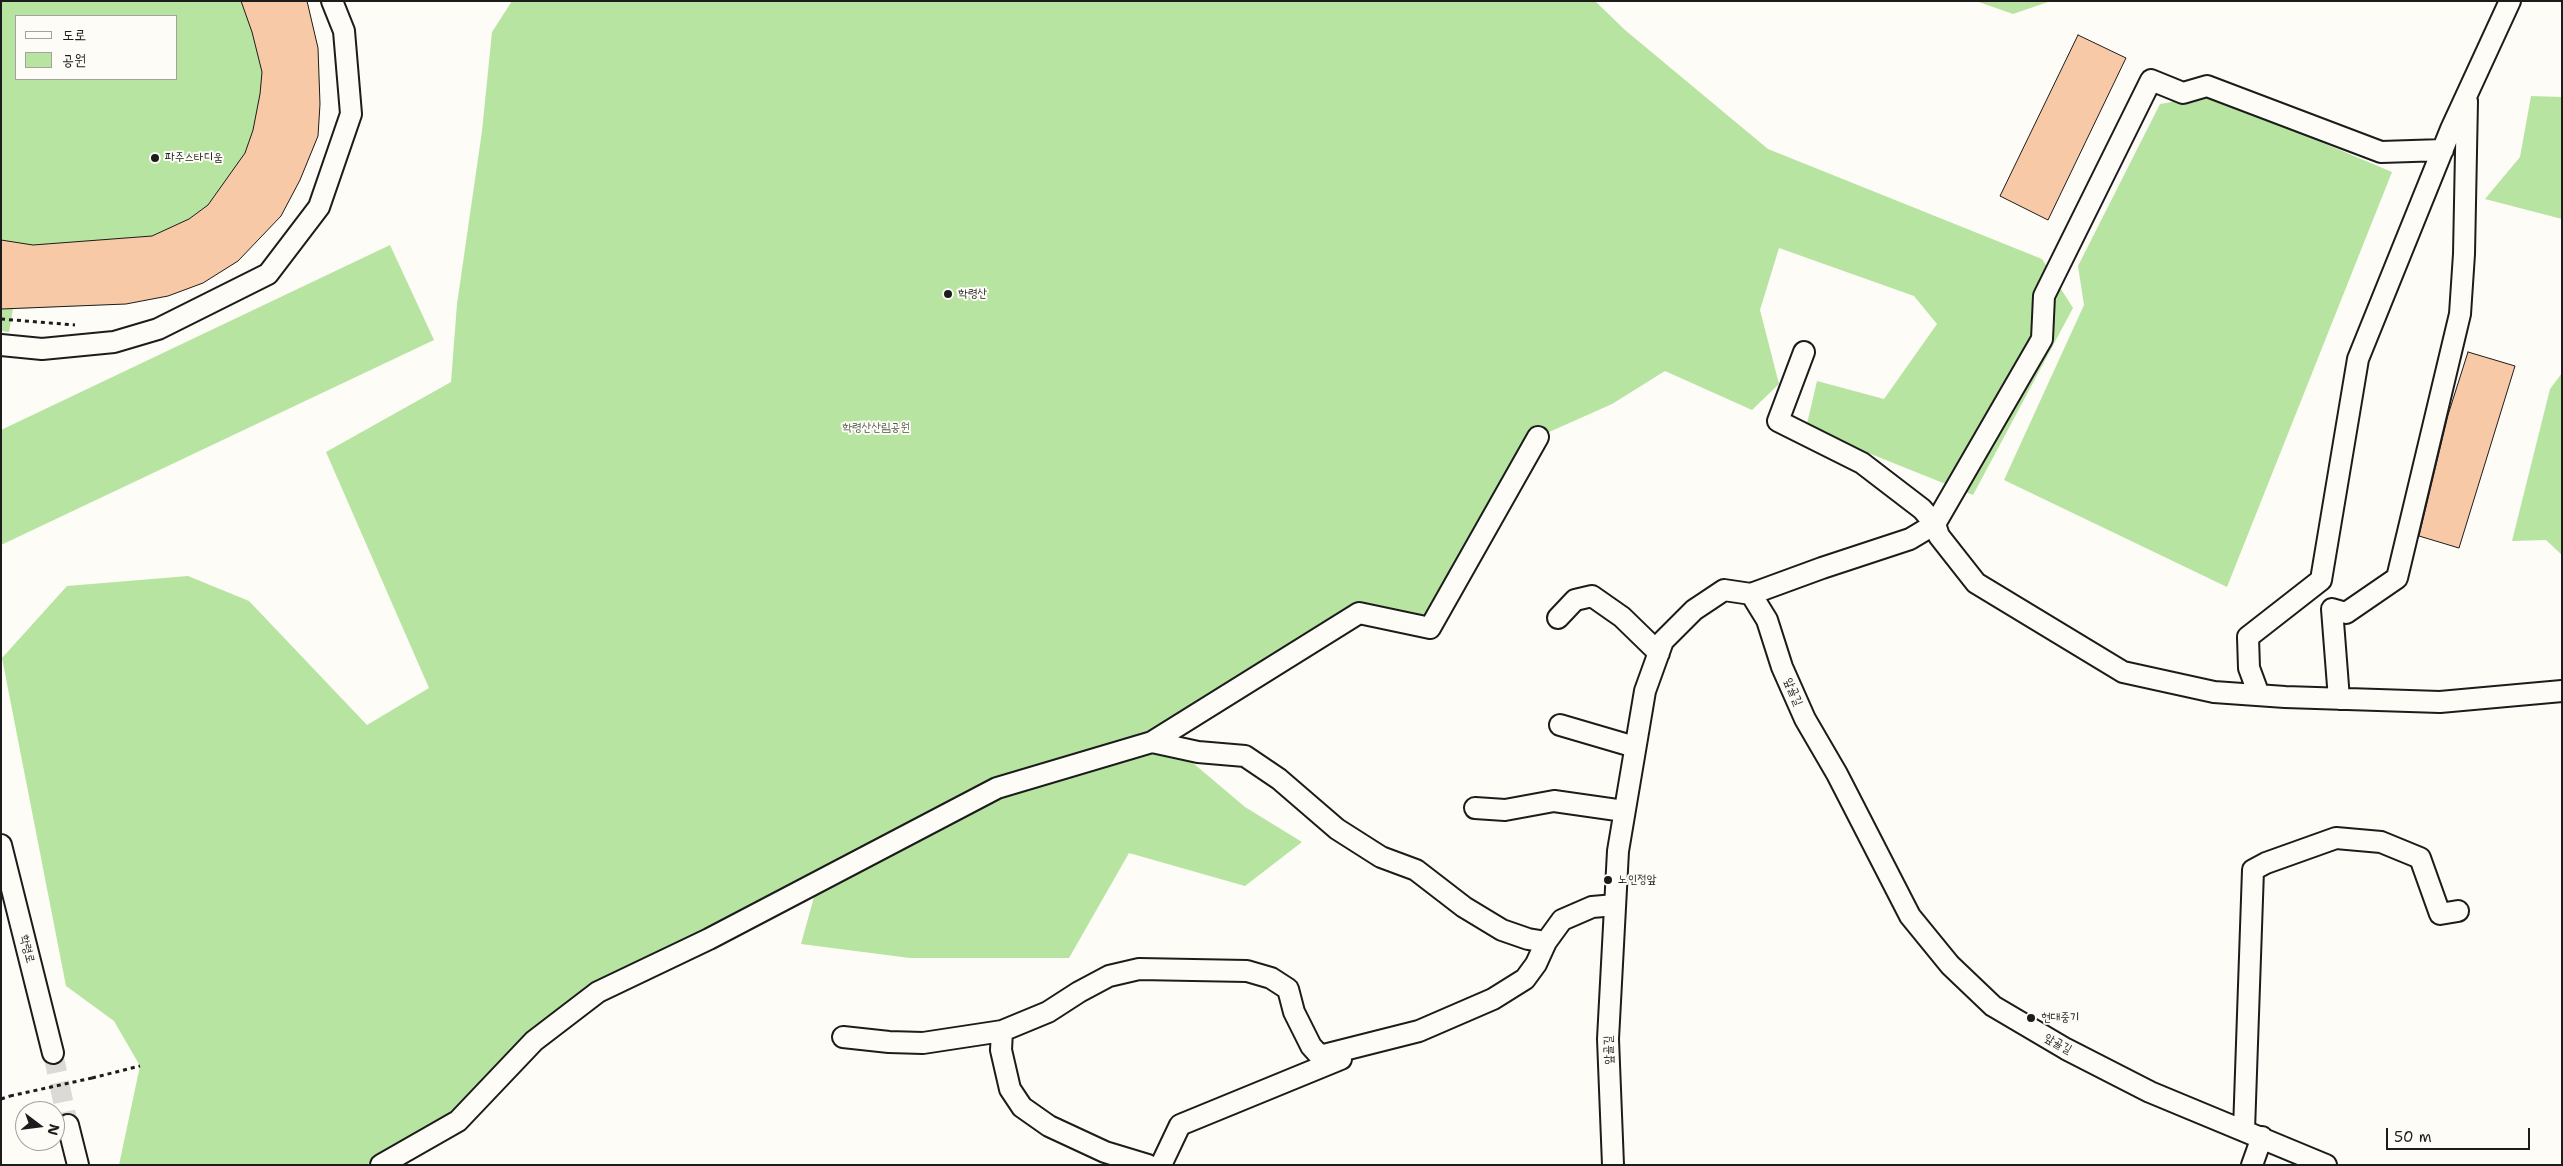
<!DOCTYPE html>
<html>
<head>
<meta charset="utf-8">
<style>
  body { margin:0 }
  #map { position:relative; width:2563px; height:1166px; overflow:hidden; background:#fdfcf7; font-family:"Shantell Sans","Poor Story",sans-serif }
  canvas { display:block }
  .frame { position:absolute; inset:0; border:2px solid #1c1c1c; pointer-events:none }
  .legend { position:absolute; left:15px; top:15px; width:162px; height:65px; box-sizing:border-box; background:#fdfcf7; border:1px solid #a3a29f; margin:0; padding:6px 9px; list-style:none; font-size:15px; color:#1c1c1c }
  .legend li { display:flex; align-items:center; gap:10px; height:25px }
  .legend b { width:25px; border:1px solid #a3a29f }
  .north { position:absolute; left:15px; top:1101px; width:50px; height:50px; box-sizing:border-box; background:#fdfcf7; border:1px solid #a3a29f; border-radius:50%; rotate:105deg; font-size:14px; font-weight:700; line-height:20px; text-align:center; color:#1c1c1c }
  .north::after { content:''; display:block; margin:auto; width:18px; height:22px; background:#1c1c1c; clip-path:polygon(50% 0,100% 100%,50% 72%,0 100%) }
  .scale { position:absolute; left:2386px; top:1128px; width:144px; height:22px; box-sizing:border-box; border:2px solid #1c1c1c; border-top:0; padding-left:6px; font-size:15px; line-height:18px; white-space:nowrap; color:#1c1c1c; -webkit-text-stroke:4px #fdfcf7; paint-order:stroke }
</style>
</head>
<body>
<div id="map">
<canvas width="2563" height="1166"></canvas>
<div class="frame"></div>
<ul class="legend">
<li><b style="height:6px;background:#fdfcf7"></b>도로</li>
<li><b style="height:14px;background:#b8e4a1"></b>공원</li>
</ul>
<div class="north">N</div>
<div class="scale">50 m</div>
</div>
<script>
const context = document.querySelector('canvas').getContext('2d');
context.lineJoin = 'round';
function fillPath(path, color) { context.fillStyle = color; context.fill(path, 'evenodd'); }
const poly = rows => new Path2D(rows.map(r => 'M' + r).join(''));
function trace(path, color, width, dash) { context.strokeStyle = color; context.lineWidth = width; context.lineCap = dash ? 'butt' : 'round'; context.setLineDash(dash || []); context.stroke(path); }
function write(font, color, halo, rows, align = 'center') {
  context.font = font + ' "Shantell Sans","Poor Story",sans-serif'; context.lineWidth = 4; context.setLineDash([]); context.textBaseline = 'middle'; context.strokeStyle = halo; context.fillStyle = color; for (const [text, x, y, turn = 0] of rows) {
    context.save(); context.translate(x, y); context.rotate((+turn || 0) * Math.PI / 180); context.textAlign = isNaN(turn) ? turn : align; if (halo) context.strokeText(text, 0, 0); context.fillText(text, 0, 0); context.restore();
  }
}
fillPath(poly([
  [1,1,307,1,318,48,320,104,318,136,300,180,281,216,238,261,203,283,168,296,126,304,13,309,9,332,1,331],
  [16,16,176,16,176,79,16,79],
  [512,1,1595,1,1625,30,1768,149,2042,259,2073,308,1973,495,1806,428,1817,381,1884,399,1937,324,1914,296,1779,248,1760,310,1779,384,1752,410,1665,371,1612,404,1538,437,1430,628,1420,636,1359,613,1167,741,1245,807,1302,842,1245,886,1129,853,1069,958,910,958,801,944,814,897,772,908,567,1007,458,1121,365,1165,119,1165,140,1066,114,1021,66,986,2,658,67,586,188,576,249,601,367,725,429,688,326,452,451,382,457,304,482,131,492,32],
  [1976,1,2051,1,2013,14],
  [2210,95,2392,172,2227,587,2004,480,2084,305,2078,266,2160,104],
  [2531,96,2562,97,2562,219,2485,199,2520,157],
  [390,245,434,340,1,545,1,430],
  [2562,373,2562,555,2546,540,2512,541,2550,389]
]), '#b8e4a1');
const building = poly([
  [241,1,307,1,318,48,320,104,318,136,300,180,281,216,238,261,203,283,168,296,126,304,1,309,1,240,33,245,152,236,189,219,208,205,245,153,253,130,260,94,262,72,252,32,241,1],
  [2078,35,2126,58,2048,220,2000,196,2078,35],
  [2468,352,2515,366,2459,548,2419,536,2448,415,2468,352]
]);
fillPath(building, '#f8c9a7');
trace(building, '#1c1c1c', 1);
trace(poly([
  [53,1053,68,1125]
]), '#dbdad6', 20, [20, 10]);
const minor = poly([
  [1,345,42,349,114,342,158,329,268,274,319,207,351,114,344,31,332,1],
  [1804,352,1778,421,1862,463,1922,509,1935,524,1939,536,1976,583,2123,672,2214,692,2285,697,2440,702,2562,691],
  [1751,594,1822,568,1910,539,1935,524,2042,339,2044,296,2151,80,2183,93,2207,86,2381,152,2443,150],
  [1558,618,1575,600,1592,596,1622,617,1659,653],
  [2259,695,2249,668,2248,637,2321,580,2358,359,2451,129,2510,1],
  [2339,699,2332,609,2346,613,2397,578,2460,314,2464,254,2467,101],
  [1560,725,1635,747],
  [1152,742,1198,752,1245,756,1279,779,1337,829,1381,857,1416,870,1464,907,1502,930,1528,939,1546,942],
  [1475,808,1505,810,1554,801,1624,811],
  [1,845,53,1053],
  [843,1037,889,1042,923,1043,1002,1031],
  [68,1125,78,1165],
  [2244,1130,2253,870,2266,863,2336,838,2381,842,2420,858,2440,914,2458,911],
  [381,1165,458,1121,534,1041,598,992,709,939,997,788,1152,742,1359,613,1430,628,1538,437],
  [1148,1165,1105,1152,1049,1126,1022,1107,1010,1089,1001,1050,1002,1031,1048,1012,1079,992,1109,976,1139,969,1247,971,1271,978,1288,989,1294,1012,1311,1046,1320,1056,1419,1031,1493,999,1525,979,1536,964,1546,942,1562,920,1592,907,1615,905],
  [1161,1165,1180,1125,1341,1059],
  [1613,1165,1608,1039,1618,851,1645,691,1663,641,1694,610,1724,590,1751,594,1767,620,1782,667,1805,719,1837,774,1910,916,1950,965,1993,1006,2066,1049,2150,1092,2326,1165],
  [2252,1165,2262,1137]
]);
trace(minor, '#1c1c1c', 24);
trace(poly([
  [1,319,75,325],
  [92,1078,140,1066],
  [1,1099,10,1096]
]), '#1c1c1c', 3, [4, 4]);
trace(minor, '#fdfcf7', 20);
trace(poly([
  [10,1096,92,1078]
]), '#1c1c1c', 3, [4, 4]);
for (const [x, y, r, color] of [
  [155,158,5,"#1c1c1c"],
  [948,294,5,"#1c1c1c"],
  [1608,880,5,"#1c1c1c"],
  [2031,1018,5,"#1c1c1c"]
]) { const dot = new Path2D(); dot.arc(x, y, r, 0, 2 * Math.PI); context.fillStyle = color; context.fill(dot); trace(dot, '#fdfcf7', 2); }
write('12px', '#1c1c1c', '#fdfcf7', [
  ["파주스타디움",165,158],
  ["학령산",958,294],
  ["노인정앞",1618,880],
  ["현대중기",2041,1018]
], 'left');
write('12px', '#4b5844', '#fdfcf7', [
  ["학령산산림공원",876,428]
]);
write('12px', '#1c1c1c', '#fdfcf7', [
  ["앞골길",1793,692,67],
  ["학령로",27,949,76],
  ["앞골길",2058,1044,29],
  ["앞골길",1609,1050,-91]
]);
</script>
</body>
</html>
